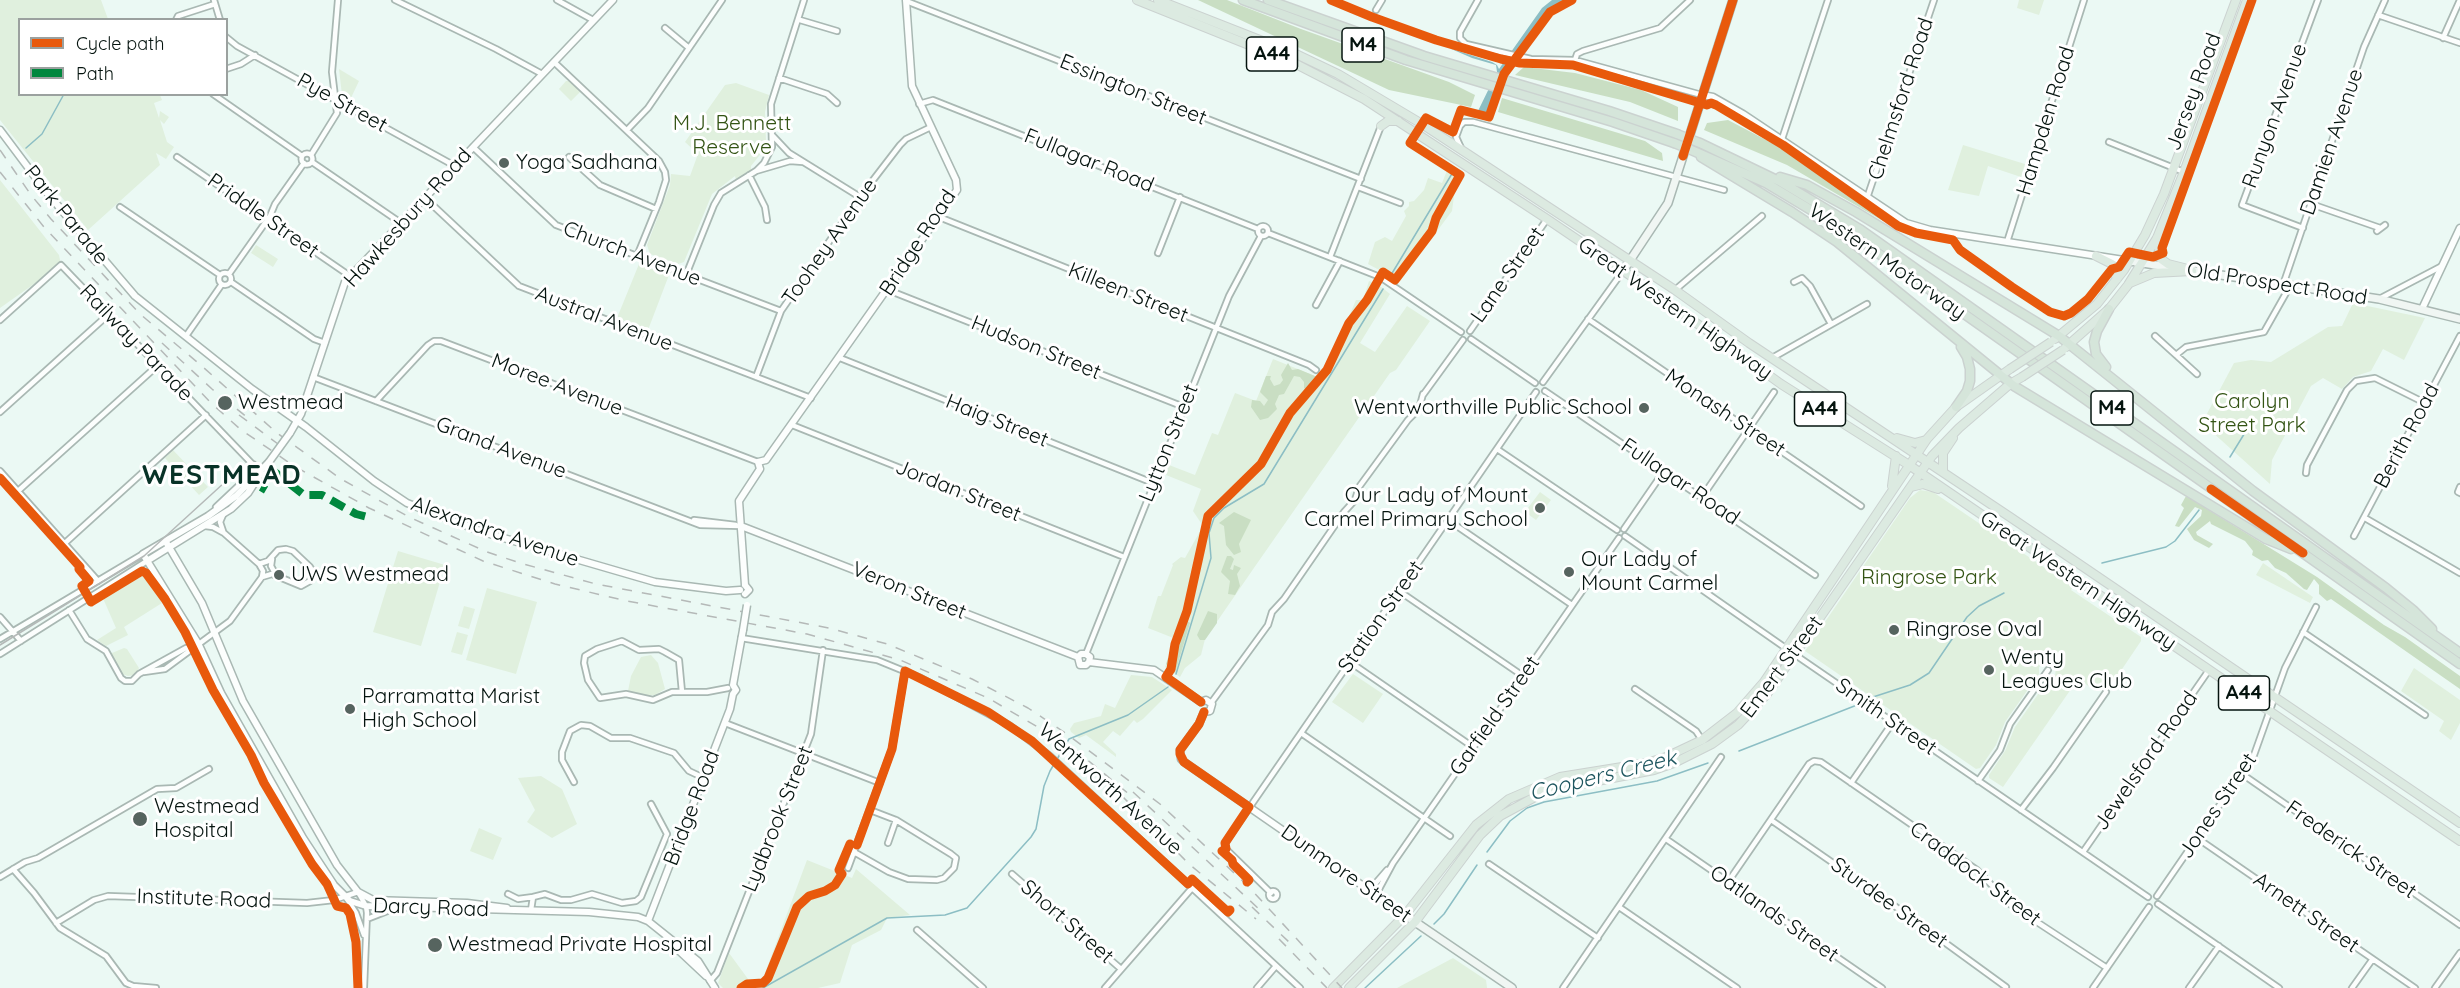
<!DOCTYPE html>
<html>
<head>
<meta charset="utf-8">
<style>
  body { margin:0 }
  #map { position:relative; width:2460px; height:988px; overflow:hidden; background:#ebf9f4; font-family:Quicksand,sans-serif }
  canvas { display:block }
  .legend { position:absolute; left:18px; top:18px; width:210px; height:78px; box-sizing:border-box; background:#fff; border:2px solid #9ba19f; margin:0; padding:8px 10px; list-style:none; font-size:18px; color:#05140f }
  .legend li { display:flex; align-items:center; gap:12px; height:30px }
  .legend b { width:30px; border:2px solid #9ba19f }
</style>
</head>
<body>
<div id="map">
<canvas width="2460" height="988"></canvas>
<ul class="legend">
<li><b style="height:8px;background:#e8590c"></b>Cycle path</li>
<li><b style="height:8px;background:#00873e"></b>Path</li>
</ul>
</div>
<script>
const context = document.querySelector('canvas').getContext('2d');
context.lineJoin = 'round';
function fillPath(path, color) { context.fillStyle = color; context.fill(path, 'evenodd'); }
const poly = rows => new Path2D(rows.map(r => 'M' + r).join(''));
function trace(path, color, width, dash) { context.strokeStyle = color; context.lineWidth = width; context.lineCap = dash ? 'butt' : 'round'; context.setLineDash(dash || []); context.stroke(path); }
function write(font, color, halo, rows, align = 'center') {
  context.font = font + ' Quicksand,sans-serif'; context.lineWidth = 6; context.setLineDash([]); context.textBaseline = 'middle'; context.strokeStyle = halo; context.fillStyle = color; for (const [text, x, y, turn = 0] of rows) {
    context.save(); context.translate(x, y); context.rotate((+turn || 0) * Math.PI / 180); context.textAlign = isNaN(turn) ? turn : align; if (halo) context.strokeText(text, 0, 0); context.fillText(text, 0, 0); context.restore();
  }
}
fillPath(poly([
  [0,0,101,0,108,19,20,20,20,94,160,95,162,100,154,103,159,118,160,111,169,117,164,124,160,120,167,142,174,147,166,159,156,153,160,165,88,230,0,120],
  [2019,0,2044,0,2039,15,2017,8],
  [339,69,359,81,350,100,342,95],
  [566,81,570,81,581,91,571,101,559,89],
  [736,83,769,95,765,112,766,142,763,151,751,166,751,170,736,180,735,176,712,194,684,262,678,264,650,254,647,245,670,185,671,174,690,176,698,154,685,142,725,85],
  [1963,145,2025,164,2021,177,1988,166,1979,196,1948,190],
  [1448,168,1459,176,1455,189,1452,211,1400,281,1368,264,1375,242,1385,237,1392,241,1406,216,1404,211,1409,206,1409,202,1414,201,1424,190,1428,178,1442,183],
  [0,180,59,255,61,265,0,308],
  [256,245,278,259,273,267,251,253],
  [639,264,669,275,648,330,617,318],
  [1369,281,1380,286,1390,294,1360,343,1375,352,1407,306,1430,321,1396,370,1390,373,1256,565,1205,639,1201,655,1185,668,1180,677,1165,667,1176,639,1148,628,1158,596,1161,596,1173,565,1172,564,1181,557,1185,558,1203,526,1193,511,1201,489,1166,475,1169,465,1195,475,1212,433,1218,435,1235,393,1256,401,1273,359,1315,376,1320,375,1328,365,1356,300,1363,300],
  [2353,303,2425,318,2404,360,2383,349,2371,371,2353,377,2342,389,2323,378,2311,386,2272,460,2270,484,2202,423,2234,363,2251,360,2271,362,2328,327,2342,326],
  [173,450,208,487,199,495,165,458],
  [1920,490,1933,492,2073,587,2071,590,2141,637,2141,641,2112,684,2102,682,2096,691,2078,679,2003,787,1989,778,1989,775,2005,751,2015,727,2048,680,2055,676,2056,668,2053,664,2046,662,2039,667,2039,674,2005,722,1996,745,1980,768,1976,769,1805,651,1910,498],
  [1540,492,1551,500,1536,520,1525,512],
  [398,551,445,565,421,646,373,632],
  [2263,563,2313,597,2310,603,2256,575],
  [142,574,146,575,162,603,124,627,128,635,106,646,97,640,116,628,102,596],
  [487,588,537,602,516,674,466,660],
  [464,606,475,609,469,629,458,626],
  [457,632,468,635,462,655,451,652],
  [124,648,127,649,139,668,135,675,128,676,122,674,110,655,112,653],
  [651,655,658,663,665,689,655,695,644,696,628,691,631,676,641,657],
  [2414,668,2460,700,2460,723,2451,740,2439,731,2444,721,2401,691],
  [1353,674,1383,694,1363,723,1332,702],
  [1131,675,1152,677,1172,690,1143,719,1137,723,1134,720,1120,736,1113,731,1103,742,1116,754,1116,757,1086,735,1079,738,1071,732,1070,729,1074,723,1101,716,1105,704,1115,708],
  [541,776,562,789,577,824,552,838,527,822,535,810,518,778],
  [479,828,502,838,493,860,470,851],
  [807,860,852,878,856,869,910,915,887,918,881,930,852,945,840,983,818,988,723,988,718,983,729,953,751,983,762,981],
  [1453,958,1486,980,1487,988,1397,988]
]), '#e0f0de');
fillPath(poly([
  [1198,0,1227,0,1301,29,1449,82,1475,95,1471,107,1389,90],
  [1524,67,1575,73,1641,90,1678,107,1678,121,1630,102,1515,75],
  [1502,98,1645,141,1662,153,1663,161,1498,112],
  [1728,120,1787,151,1827,177,1883,216,1883,221,1787,165,1704,130,1707,123],
  [1288,363,1292,370,1298,369,1315,376,1320,375,1320,378,1307,390,1304,388,1304,382,1300,377,1294,376,1284,394,1279,395,1275,404,1277,409,1268,418,1260,420,1251,407,1252,400,1260,401,1264,406,1268,400,1260,392,1266,376,1271,376,1270,379,1274,386,1280,384,1283,380,1281,375],
  [2186,496,2317,577,2384,625,2405,637,2460,676,2460,689,2331,599,2327,601,2319,594,2319,585,2314,579,2307,590,2304,589,2286,573,2275,568,2268,560,2262,561,2252,555,2253,551,2245,541,2211,524,2210,521,2196,532,2197,535,2213,544,2209,548,2194,540,2187,529,2201,516,2202,510,2195,507,2179,527,2175,526,2184,508,2181,505],
  [1234,512,1251,520,1239,544,1241,552,1234,555,1226,545,1224,526,1219,523],
  [1227,556,1231,556,1234,559,1230,569,1233,570,1234,565,1241,568,1237,574,1240,586,1235,595,1228,594,1230,581,1221,572],
  [1208,611,1217,614,1217,623,1205,640,1200,640,1197,635],
  [1185,619,1190,623,1175,673,1166,664,1168,658,1174,659]
]), '#c9dec3');
fillPath(poly([
  [1552,0,1567,0,1548,11,1503,73,1487,114,1478,111,1497,72,1496,65,1472,58,1449,48,1492,62,1497,65,1499,69,1542,8]
]), '#8cbec4');
trace(poly([
  [26,148,42,134,64,94],
  [1391,275,1453,172],
  [2230,457,2246,431],
  [2102,563,2166,547,2175,541,2199,510],
  [1176,674,1211,558,1209,533,1214,518,1224,508,1264,484,1383,289],
  [1873,697,1910,685,1929,673,1967,617,1979,606,2004,593],
  [1739,751,1857,705],
  [1487,852,1510,821,1527,808,1544,802,1657,781,1708,763],
  [1434,924,1444,914,1477,865],
  [763,988,887,918,945,915,967,908,1031,837,1036,829,1044,786,1050,771,1069,739,1128,715,1168,687],
  [1365,988,1421,936]
]), '#8cbec4', 1.5);
const minor = poly([
  [214,0,220,20],
  [395,0,496,49,542,74],
  [557,0,593,20],
  [1478,0,1460,32,1460,38,1466,44,1531,59,1575,60,1702,95],
  [906,1,1361,179],
  [1376,10,1382,0],
  [2378,15,2460,43],
  [176,20,178,16,215,4],
  [800,20,837,31],
  [665,28,689,48],
  [226,37,237,46,455,166],
  [2443,38,2460,0],
  [1575,60,1577,54,1583,51,1660,28,1690,0],
  [554,62,659,161,665,172,666,180,659,202,637,256],
  [226,69,241,64,255,55],
  [779,78,827,94,837,103],
  [213,94,302,156],
  [919,104,933,100,1258,229],
  [627,130,648,108,722,0],
  [773,136,789,153,860,197],
  [1782,139,1828,0],
  [2109,142,2184,172],
  [473,147,556,225,781,311],
  [1461,148,1456,137,1460,126,1464,122,1473,122,1724,190],
  '301.5 159a5.5 5.5 0 1 1 11 0a5.5 5.5 0 1 1-11 0Z',
  [311,155,337,113,332,72,338,0],
  [177,157,350,276],
  [569,157,600,185,656,209],
  [312,162,401,223],
  [756,171,764,163,772,147,771,104,804,0],
  [749,175,765,207,767,220],
  [1358,187,1400,203],
  [425,198,519,286,811,398],
  [1867,198,1934,0],
  [2311,204,2380,228],
  [120,207,220,275],
  [939,217,1309,365,1316,370],
  '1258 231a5 5 0 1 1 10 0a5 5 0 1 1-10 0Z',
  [2303,228,2242,205,2318,0],
  [2377,231,2385,225],
  [1268,233,1380,277,1461,332],
  [2007,242,2084,0],
  [1158,253,1180,197],
  [1330,257,1381,126],
  '219 279a6 6 0 1 1 12 0a6 6 0 1 1-12 0Z',
  [229,274,270,216,275,204,304,163],
  [686,275,714,205,721,193,756,171,790,161,803,162],
  [231,282,314,339,325,343],
  [1794,282,1802,278,1810,286,1831,324],
  [2283,285,2364,47,2385,0],
  [888,290,1184,407],
  [1675,290,1762,216],
  [2379,299,2442,266],
  [1316,305,1340,261],
  [1588,319,1861,506],
  [0,320,61,265,260,472],
  [1470,331,1547,219],
  [186,336,222,284],
  [2155,336,2197,374],
  [1471,339,1535,383],
  [2176,355,2186,347,2264,332,2290,286],
  [840,358,1153,483],
  [1772,358,1867,304],
  [313,377,700,525,741,526],
  [756,377,781,311,860,197,900,145,906,139,931,127],
  [1543,382,1623,271],
  [1545,391,1815,575],
  [1423,395,1463,340],
  [376,401,428,345,434,341,441,341,758,462],
  [0,412,109,314],
  [792,425,1124,557],
  [1497,449,1617,530],
  [0,471,98,581],
  [2306,473,2307,465,2347,390,2356,381,2375,378,2425,403],
  [1359,487,1408,420,1419,409,1423,394],
  [2460,487,2458,492,2460,493],
  [18,491,157,366],
  [1702,497,1774,392],
  [216,507,250,475,253,464],
  [2365,518,2460,573],
  [694,520,736,525],
  [1448,520,1572,605],
  [1624,529,1664,471],
  [223,531,220,522,223,515],
  [1625,536,1787,649],
  [2354,536,2460,336],
  [65,543,206,415],
  [272,559,271,566,276,575],
  [259,564,268,561,278,550,286,549,293,551,310,567,313,572,310,581,301,586,272,574,262,577],
  [1399,591,1523,676],
  [69,610,87,639,106,651,121,678,125,681,132,681,139,674,186,648,193,647],
  [0,617,21,641],
  [1268,625,1272,612,1284,599,1344,512,1355,500,1359,487],
  [2303,632,2425,715],
  [741,638,877,660,921,678,1009,725,1050,756,1300,988],
  [0,639,143,554],
  [0,654,147,561],
  [1086,654,1229,296,1261,236],
  [1794,654,2148,897],
  [1350,662,1473,747],
  [144,672,165,669,230,621,262,577,263,571,259,564,224,533,213,527,205,526],
  [1635,689,1696,731,1702,740],
  [682,692,679,660,665,652,659,649,639,650,622,641,597,649,585,656,584,663,588,680,600,698,626,694,653,700,672,692,707,692,728,688],
  [1211,703,1268,625],
  [725,723,880,783],
  [1301,733,1450,836],
  [2242,774,2460,925],
  [1978,781,2000,750,2010,724,2048,670],
  [574,782,562,760,562,752,570,731,581,725,590,726,611,738,630,738,674,753,689,771,704,778],
  [1851,783,1893,722],
  [2021,810,2053,768,2106,692],
  [1771,820,1885,899,2006,987],
  [2197,838,2415,988],
  [1666,839,1882,988],
  [888,843,896,820],
  [854,852,889,872,908,879,937,880,944,878,954,868,956,858,951,854,896,820,870,810],
  [2083,852,2209,670],
  [1489,864,1598,938],
  [848,868,892,749,905,671],
  [13,869,34,893,60,928,106,956,126,983,133,986,156,988],
  [1012,874,1121,969],
  [0,877,25,862,38,858,157,789,176,788,209,769],
  [1728,882,1809,764,1814,761,1821,762,1977,870,2011,905,2107,968],
  [1365,887,1374,885,1387,870],
  '1269 895a4 4 0 1 1 8 0a4 4 0 1 1-8 0Z',
  [1271,893,1226,849,1225,843,1536,392],
  [508,894,518,899,533,897],
  [1378,896,1379,889,1393,863,1619,538],
  [2157,896,2254,755,2285,668,2316,607],
  [347,899,356,913,364,935],
  [2158,904,2279,988],
  [1619,907,1737,988],
  [531,910,533,897,545,894,561,900,571,900,592,894,622,903,636,901,641,897,667,834,651,804],
  [367,919,395,908],
  [56,923,94,900,108,896,307,903,334,900,358,892,366,906,367,913,364,988],
  [917,930,983,988],
  [710,981,717,973,811,734,823,650],
  [1105,988,1192,888],
  [1257,988,1276,966],
  [1563,988,1721,757],
  [2093,988,2149,907],
  [2189,988,2219,946],
  [2352,988,2372,960],
  [2435,988,2460,953]
]);
const tertiary = poly([
  [1702,95,1713,97,1743,114,1906,223,1930,230,2130,261],
  [0,130,48,194,135,296,252,389,306,427,374,481,407,503,483,532,655,582,726,591,740,590],
  [2422,309,2460,228],
  [290,433,301,414,345,282,613,0],
  [766,460,957,190,956,180,912,86,906,0],
  [269,462,236,496,208,516,143,554,198,643,221,693,303,838,334,885,350,901,366,906,589,912,638,917,648,921,698,961,715,988],
  [760,469,758,462,766,460],
  [741,526,1078,657],
  [166,542,202,603,243,701,337,865,358,892,373,900,467,903,507,908],
  [147,561,231,509,248,493,261,473],
  [745,585,739,501,760,469],
  [745,585,749,590,745,594],
  [1078,657,1081,654,1086,654,1090,657,1089,662],
  [1078,657,1080,665,1086,665,1089,662],
  [1089,662,1154,670,1201,702],
  [1201,702,1206,700,1212,704,1210,711,1204,712],
  [1204,712,1199,724,1180,750,1181,759,1184,762,1405,915],
  [648,921,730,709,733,694,736,690,733,685,743,630],
  [674,946,706,976]
]);
const secondary = poly([
  [2130,261,2174,268],
  [2188,270,2379,299,2460,319],
  [1623,271,1668,203,1733,0],
  [1405,915,1512,988]
]);
const trunk = poly([
  [1137,0,1294,63,1364,99,1547,219,1631,276,1781,384,1909,465,2460,841],
  [1158,0,1298,55,1338,74,1422,124,1675,290,1749,343,2010,517,2460,823],
  [1381,126,1388,121,1398,121],
  [2157,238,2161,259,2168,264,2184,268],
  [2096,256,2112,264,2117,279],
  [2130,283,2154,273,2192,271],
  [2055,339,2097,304,2124,270,2145,235,2164,194,2236,0],
  [2066,347,2109,309,2128,285,2157,238,2184,172,2247,0],
  [1897,438,1915,443,1926,440],
  [1943,472,1943,453,1953,438],
  [1892,486,1896,456],
  [1911,487,1923,484,1938,489],
  [1333,988,1405,915,1476,825,1509,799,1560,777,1647,763,1666,757,1702,740,1737,713,1764,682,1927,439,1956,407,2010,369],
  [1349,988,1415,922,1480,835,1500,816,1546,791,1654,770,1674,763,1712,744,1738,725,1767,694,1932,456,1959,428,2010,384,2022,377]
]);
const motorway = poly([
  [1243,0,1406,60,1613,122,1674,143],
  [1268,0,1424,56,1609,111,1677,134],
  [1700,143,1781,182,1861,230,2460,653],
  [1689,149,1766,183,1851,234,2460,664],
  [1701,157,1792,212,1837,242,2014,386,2266,539,2291,549],
  [1780,177,1807,185,1856,212,2059,336,2253,491,2386,588,2413,610,2432,629],
  [2106,367,2096,354,2094,342,2097,331,2109,309],
  [1956,407,1967,391,1970,381,1970,369,1967,357,1961,347]
]);
trace(minor, '#a9b8b3', 8);
trace(tertiary, '#a9b8b3', 9);
trace(secondary, '#a9b8b3', 10);
trace(trunk, '#cbd2d0', 10);
trace(motorway, '#cbd2d0', 11);
trace(minor, '#fcfefd', 4.5);
trace(tertiary, '#fcfefd', 6);
trace(secondary, '#f0f6f3', 7);
trace(trunk, '#dceae1', 8);
trace(motorway, '#d5e5da', 8);
trace(poly([
  [0,645,144,556,236,472]
]), '#b5b9b8', 1.5);
trace(poly([
  [0,150,31,195,51,219,140,314,203,367,277,433,341,479,409,517,487,552,520,563,596,584,829,628,887,644,972,679,1028,708,1064,732,1160,804,1247,885,1342,988],
  [0,172,44,227,211,403,240,429,294,466,369,508,483,561,555,584,627,601,807,634,900,660,988,698,1041,729,1077,756],
  [162,343,212,389,248,418],
  [239,415,278,444],
  [1073,748,1135,799],
  [1133,792,1260,910],
  [1122,796,1189,864,1256,919],
  [1252,907,1289,942],
  [1279,939,1327,988]
]), '#b5b9b8', 1.5, [10, 10]);
const tertiaryBridge = poly([
  [269,462,290,433],
  [743,630,747,605]
]);
const trunkBridge = poly([
  [2010,369,2051,342],
  [2022,377,2063,350]
]);
const motorwayBridge = poly([
  [1677,134,1700,143],
  [1674,143,1689,149]
]);
trace(tertiaryBridge, '#a9b8b3', 9, []);
trace(trunkBridge, '#cbd2d0', 10, []);
trace(motorwayBridge, '#cbd2d0', 11, []);
trace(tertiaryBridge, '#fcfefd', 6);
trace(trunkBridge, '#dceae1', 8);
trace(motorwayBridge, '#d5e5da', 8);
trace(poly([
  [272,470,304,495,322,495,356,514,371,518],
  [261,487,266,490]
]), '#00873e', 8, [15, 8]);
trace(poly([
  [1331,0,1372,17,1436,40,1501,59,1520,63,1573,65,1707,105,1711,103,1716,105,1783,145,1898,226,1916,233,1953,240,1960,250,2012,287,2050,312,2064,316,2071,313,2088,299,2112,269,2119,267,2129,252,2153,257,2163,253,2162,248,2252,0],
  [1683,156,1733,0],
  [0,478,80,567,79,569,89,581,82,586,91,602,142,571,146,573,165,599,185,632,213,690,251,755,264,783,312,864,327,884,337,906,346,908,350,914,356,942,358,988],
  [2211,489,2303,553],
  [1201,702,1166,677,1171,669,1175,644,1187,611,1208,516,1261,464,1290,413,1327,370,1349,323,1367,300,1383,272,1395,280,1432,231,1436,218,1460,175,1410,143,1426,118,1453,132,1461,110,1489,117,1504,74,1510,66,1550,12,1572,0],
  [1204,712,1199,724,1180,750,1180,754,1184,762,1249,807,1225,843,1226,849,1222,851,1232,860,1233,864,1249,880,1247,882],
  [857,845,892,749,905,671,988,712,1032,741,1188,884,1192,879,1228,912,1230,910],
  [741,988,747,984,763,983,768,978,797,907,809,896,825,891,835,885,842,874,839,870,850,844]
]), '#e8590c', 9);
for (const [x, y, r, color] of [
  [504,163,6,"#56645f"],
  [225,403,8,"#56645f"],
  [1644,408,6,"#56645f"],
  [1540,508,6,"#56645f"],
  [1569,572,6,"#56645f"],
  [279,575,6,"#56645f"],
  [1894,630,6,"#56645f"],
  [1989,670,6,"#56645f"],
  [350,709,6,"#56645f"],
  [140,819,8,"#56645f"],
  [435,945,8,"#56645f"]
]) { const dot = new Path2D(); dot.arc(x, y, r, 0, 2 * Math.PI); context.fillStyle = color; context.fill(dot); trace(dot, '#fff', 2); }
for (const [x, y, w] of [
  [1363,45,42],
  [1272,54,51],
  [2112,408,42],
  [1820,409,51],
  [2244,693,51]
]) { const box = new Path2D(); box.roundRect(x - w / 2, y - 17, w, 34, 4.5); context.fillStyle = '#fff'; context.fill(box); trace(box, '#05140f', 1.5); }
write('bold 20px', '#05140f', null, [
  ["M4",1363,45],
  ["A44",1272,54],
  ["M4",2112,408],
  ["A44",1820,409],
  ["A44",2244,693]
]);
write('21px', '#05140f', '#fff', [
  ["Essington Street",1133,90,22],
  ["Jersey Road",2194,92,-70],
  ["Chelmsford Road",1901,99,-72],
  ["Pye Street",342,103,29],
  ["Runyon Avenue",2275,116,-70],
  ["Hampden Road",2046,121,-73],
  ["Damien Avenue",2332,142,-71],
  ["Fullagar Road",1089,161,22],
  ["Park Parade",66,215,51],
  ["Priddle Street",263,216,35],
  ["Hawkesbury Road",408,218,-48],
  ["Toohey Avenue",830,242,-55],
  ["Bridge Road",918,243,-57],
  ["Church Avenue",632,254,21],
  ["Western Motorway",1887,262,35],
  ["Lane Street",1508,275,-55],
  ["Old Prospect Road",2277,284,9],
  ["Killeen Street",1128,293,22],
  ["Great Western Highway",1675,309,35],
  ["Austral Avenue",604,319,21],
  ["Railway Parade",136,343,46],
  ["Hudson Street",1036,348,22],
  ["Moree Avenue",557,385,21],
  ["Monash Street",1725,413,34],
  ["Haig Street",997,421,22],
  ["Berith Road",2407,436,-62],
  ["Lytton Street",1169,443,-68],
  ["Grand Avenue",501,448,21],
  ["Fullagar Road",1680,482,34],
  ["Jordan Street",958,491,22],
  ["Alexandra Avenue",495,532,19],
  ["Great Western Highway",2078,581,34],
  ["Veron Street",909,591,22],
  ["Station Street",1381,617,-55],
  ["Emert Street",1782,667,-53],
  ["Garfield Street",1495,716,-55],
  ["Smith Street",1886,717,35],
  ["Jewelsford Road",2146,761,-55],
  ["Wentworth Avenue",1110,789,42],
  ["Jones Street",2218,806,-56],
  ["Bridge Road",692,808,-69],
  ["Lydbrook Street",778,819,-68],
  ["Frederick Street",2351,850,35],
  ["Dunmore Street",1346,874,35],
  ["Craddock Street",1975,874,37],
  ["Institute Road",204,899,2],
  ["Sturdee Street",1889,903,36],
  ["Darcy Road",431,908,2],
  ["Arnett Street",2306,913,35],
  ["Oatlands Street",1774,914,35],
  ["Short Street",1067,922,41]
]);
write('21px', '#335414', '#fff', [
  ["M.J. Bennett",732,124],
  ["Reserve",732,148],
  ["Carolyn",2252,402],
  ["Street Park",2252,426],
  ["Ringrose Park",1929,578]
]);
write('21px', '#05140f', '#fff', [
  ["Yoga Sadhana",516,163],
  ["Westmead",238,403],
  ["Wentworthville Public School",1632,408,"right"],
  ["Our Lady of Mount",1528,496,"right"],
  ["Carmel Primary School",1528,520,"right"],
  ["Our Lady of",1581,560],
  ["Mount Carmel",1581,584],
  ["UWS Westmead",291,575],
  ["Ringrose Oval",1906,630],
  ["Wenty",2001,658],
  ["Leagues Club",2001,682],
  ["Parramatta Marist",362,697],
  ["High School",362,721],
  ["Westmead",154,807],
  ["Hospital",154,831],
  ["Westmead Private Hospital",448,945]
], 'left');
write('italic 22px', '#1e565f', '#fff', [
  ["Coopers Creek",1603,776,-14]
]);
context.letterSpacing = '1.5px';
write('bold 27px', '#083227', '#fff', [
  ["WESTMEAD",222,476]
]);
context.letterSpacing = '0px';
</script>
</body>
</html>
